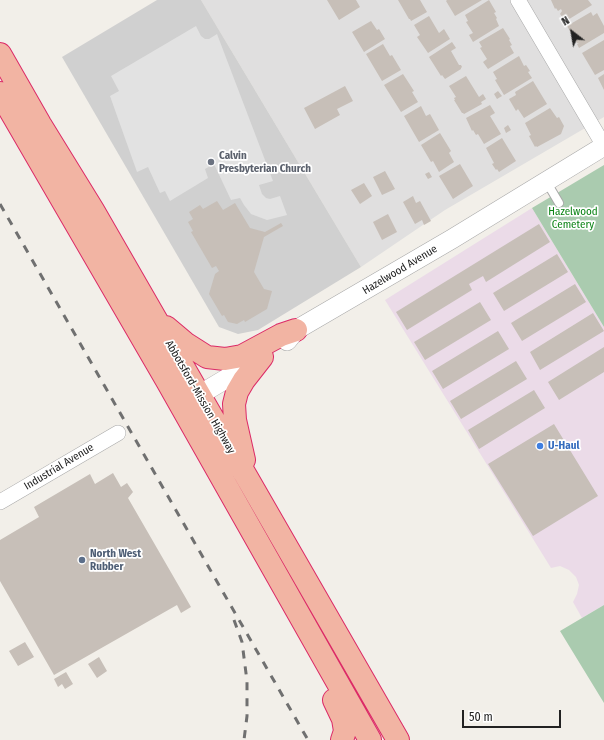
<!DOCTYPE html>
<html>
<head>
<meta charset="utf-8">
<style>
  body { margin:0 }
  #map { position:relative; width:604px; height:740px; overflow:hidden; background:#f2efe9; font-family:"Fira Sans Condensed",sans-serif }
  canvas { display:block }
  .north { position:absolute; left:552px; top:12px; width:40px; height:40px; -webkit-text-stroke:3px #fff; paint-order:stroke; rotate:329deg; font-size:11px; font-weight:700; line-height:16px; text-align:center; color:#222 }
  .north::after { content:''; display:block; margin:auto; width:14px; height:18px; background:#222; clip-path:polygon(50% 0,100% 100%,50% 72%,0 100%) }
  .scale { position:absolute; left:462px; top:710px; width:99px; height:18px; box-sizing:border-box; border:2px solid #222; border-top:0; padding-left:5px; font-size:12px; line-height:14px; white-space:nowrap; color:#222; -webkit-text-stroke:3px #fff; paint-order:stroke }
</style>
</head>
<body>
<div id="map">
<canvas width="604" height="740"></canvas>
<div class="north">N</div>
<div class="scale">50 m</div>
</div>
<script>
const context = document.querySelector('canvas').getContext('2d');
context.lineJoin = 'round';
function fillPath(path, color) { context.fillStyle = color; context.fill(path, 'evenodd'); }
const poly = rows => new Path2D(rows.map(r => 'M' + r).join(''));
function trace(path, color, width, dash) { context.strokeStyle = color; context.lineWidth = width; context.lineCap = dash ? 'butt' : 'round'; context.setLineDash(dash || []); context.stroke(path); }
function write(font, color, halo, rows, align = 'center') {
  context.font = font + ' "Fira Sans Condensed",sans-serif'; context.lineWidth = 3.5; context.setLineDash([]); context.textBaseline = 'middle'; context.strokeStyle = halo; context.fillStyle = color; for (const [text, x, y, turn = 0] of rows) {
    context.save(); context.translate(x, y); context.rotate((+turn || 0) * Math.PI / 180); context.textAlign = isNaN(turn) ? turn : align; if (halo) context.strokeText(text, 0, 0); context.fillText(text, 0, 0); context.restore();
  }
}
fillPath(poly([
  [201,0,604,0,604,117,445,210,361,267]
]), '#e0dfdf');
fillPath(poly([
  [532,208,604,327,604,605,582,618,573,602,577,594,579,585,576,577,569,570,560,566,551,568,385,300]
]), '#ebdbe8');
fillPath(poly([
  [157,0,201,0,361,267,258,330,238,334,219,327,62,57]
]), '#d0d0d0');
fillPath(poly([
  [604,165,604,327,532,208],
  [604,605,604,703,560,631]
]), '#aacbaf');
fillPath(poly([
  [196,26,201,36,205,39,209,39,217,34,273,181,259,185,262,194,266,198,270,199,280,196,287,215,267,220,251,214,244,205,240,198,231,200,214,164,205,169,208,178,170,201,165,191,160,193,148,167,137,172,110,96,119,91,111,76]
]), '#e2e2e2');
fillPath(poly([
  [327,0,356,0,360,7,339,20],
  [398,0,420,0,427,12,411,21,410,19,409,19],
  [447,0,482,0,455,16,446,1],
  [489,0,496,12,494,13,497,18,496,19,499,26,473,42,469,35,473,33,466,22,468,21,465,15],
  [551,0,588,0,592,5,566,21,560,14,562,11,561,9,558,11,556,8,555,9],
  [591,12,593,16,597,13,604,26,604,33,579,48,577,44,579,43,577,43,567,26],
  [429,16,439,33,444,29,450,39,428,53,417,37,420,35,414,25],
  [371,21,377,30,379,29,385,39,364,52,352,32],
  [503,28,510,39,509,40,512,45,510,46,514,53,488,69,483,62,487,59,480,48,482,47,479,42],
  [604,40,604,70,595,75,582,53],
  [452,42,456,48,451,51,459,65,461,65,462,67,461,68,461,69,445,79,442,75,441,76,429,57],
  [383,44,390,56,392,55,401,70,382,81,366,54],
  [519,56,524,66,526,65,530,71,528,72,532,78,504,95,495,80,497,79,493,72],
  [403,74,414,91,412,92,418,102,401,112,384,85],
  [604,74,604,90,598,78],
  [466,76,479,97,483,94,486,99,481,102,482,104,464,114,463,113,462,113,454,100,455,100,454,98,456,97,449,86],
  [533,81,547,104,524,118,518,109,516,111,509,99,516,95,515,92],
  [345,86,353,101,337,109,340,115,315,129,304,108],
  [498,91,502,96,497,99,494,94],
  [490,105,495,113,490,116,501,134,484,144,478,134,476,135,473,130,472,131,466,118],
  [421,106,426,116,430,114,439,130,419,142,404,116],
  [550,108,557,118,559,117,564,126,561,134,537,147,536,146,535,147,529,136,531,135,525,123],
  [508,125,511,130,506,133,504,128],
  [440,133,451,151,449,153,454,162,439,172,433,161,431,162,421,145],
  [502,138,516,161,499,172,497,169,496,170,492,164,494,163,486,148],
  [460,164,473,186,453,199,439,176],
  [385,171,395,189,382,195,373,177],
  [429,172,432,177,428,179,425,174],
  [364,183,372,196,360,204,351,190],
  [413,196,416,203,420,201,431,221,424,225,422,220,415,224,403,202],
  [217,201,223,210,235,203,250,228,265,232,281,223,283,226,264,237,254,272,264,289,272,291,267,309,245,322,244,320,237,324,228,322,224,315,222,316,209,294,215,274,219,271,216,266,212,268,191,232,193,231,188,222,193,219,189,212,200,205,203,209],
  [388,214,397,232,382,240,373,222],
  [539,224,550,242,486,282,483,276,469,284,472,290,407,330,396,312],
  [557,254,568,272,504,311,493,293],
  [575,284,586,302,522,341,511,323],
  [480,302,491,320,425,360,414,342],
  [593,313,604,331,540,370,530,352],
  [498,331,509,349,443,389,432,371],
  [604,347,604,372,559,400,548,382],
  [516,361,527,379,461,419,450,401],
  [534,390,545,408,479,449,468,430],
  [554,424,598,496,533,536,488,464],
  [113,473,121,487,127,483,133,492,128,498,191,607,181,613,177,605,54,675,0,581,0,540,39,517,34,507,90,474,95,484],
  [25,642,34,657,18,666,9,651],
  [99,657,107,671,97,678,88,664],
  [66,672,73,684,65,689,62,684,58,687,54,679]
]), '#c7bfb8');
const service = poly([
  [546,181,559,203]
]);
const minor = poly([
  [518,0,604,146],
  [0,502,118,433]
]);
const tertiary = poly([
  [287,341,296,330,452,239,604,146],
  [199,395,256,361]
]);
const trunk = poly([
  [0,54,40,124,93,210,398,740],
  [0,93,167,381,370,740],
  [166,327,185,343,207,357,225,359,242,356,281,335,296,330],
  [244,460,235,420,234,404,237,392,244,380,262,357],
  [334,700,343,719,345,731,342,740]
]);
trace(service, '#a9a9a9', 10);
trace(minor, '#a9a9a9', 16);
trace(tertiary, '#a9a9a9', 20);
trace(trunk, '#dc2a67', 24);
trace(service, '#fff', 8);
trace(minor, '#fff', 15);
trace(tertiary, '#fff', 19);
trace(trunk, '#f2b4a3', 22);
trace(poly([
  [0,204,308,740],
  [234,620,242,642,247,681,247,716,244,740]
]), '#707070', 3, [8, 8]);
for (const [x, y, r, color] of [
  [211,162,4,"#6b7280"],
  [540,446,4,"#3f7fe0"],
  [82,560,4,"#5c6f8a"]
]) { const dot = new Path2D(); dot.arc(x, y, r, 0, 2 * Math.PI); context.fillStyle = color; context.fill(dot); trace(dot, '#fff', 1.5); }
write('bold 11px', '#5b616d', '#fff', [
  ["Calvin",219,156],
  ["Presbyterian Church",219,169]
], 'left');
write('11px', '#0c8416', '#fff', [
  ["Hazelwood",573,212],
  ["Cemetery",573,225]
]);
write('11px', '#222', '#fff', [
  ["Hazelwood Avenue",400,270,-31],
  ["Abbotsford-Mission Highway",200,397,60],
  ["Industrial Avenue",59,467,-31]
]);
write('bold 11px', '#366cbe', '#fff', [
  ["U-Haul",548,446]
], 'left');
write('bold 11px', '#4e5e75', '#fff', [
  ["North West",90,554],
  ["Rubber",90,567]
], 'left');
</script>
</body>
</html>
